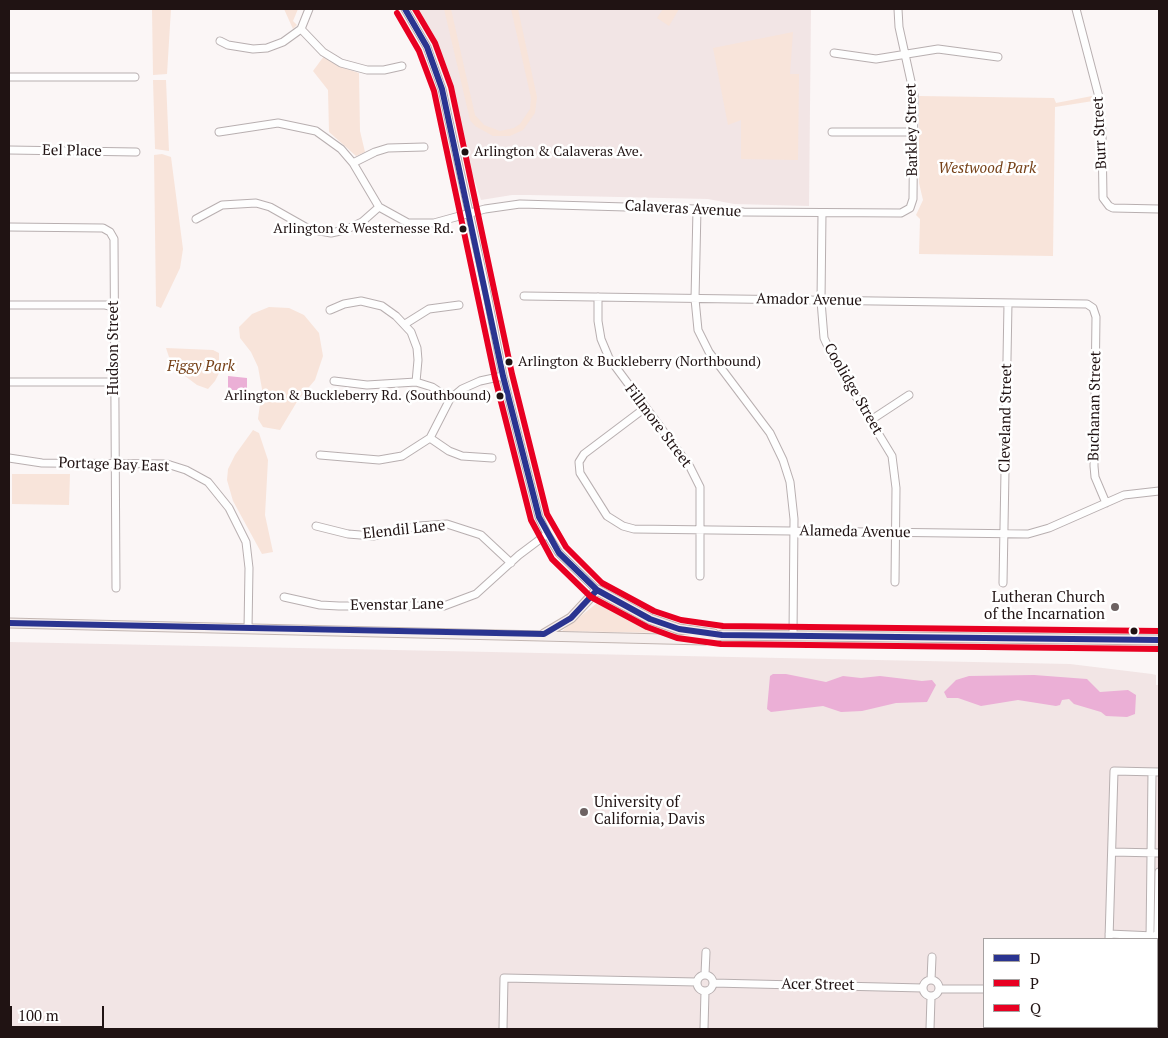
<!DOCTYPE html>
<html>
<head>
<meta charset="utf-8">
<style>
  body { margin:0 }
  #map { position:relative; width:1168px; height:1038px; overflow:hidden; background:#fbf6f6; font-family:"PT Serif",serif }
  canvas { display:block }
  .frame { position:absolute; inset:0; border:10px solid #201313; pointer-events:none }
  .legend { position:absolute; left:983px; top:938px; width:175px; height:90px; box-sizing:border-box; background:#fff; border:1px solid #a6a1a1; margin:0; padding:6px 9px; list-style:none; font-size:15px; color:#201313 }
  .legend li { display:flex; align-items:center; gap:10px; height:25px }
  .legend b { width:25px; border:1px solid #a6a1a1 }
  .scale { position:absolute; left:10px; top:1006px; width:94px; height:22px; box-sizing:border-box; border:2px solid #201313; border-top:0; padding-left:6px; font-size:15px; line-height:18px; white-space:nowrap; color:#201313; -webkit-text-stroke:4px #fff; paint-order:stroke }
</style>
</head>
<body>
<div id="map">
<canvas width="1168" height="1038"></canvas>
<div class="frame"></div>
<ul class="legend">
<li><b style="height:6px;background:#2a3490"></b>D</li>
<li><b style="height:6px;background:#e80022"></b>P</li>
<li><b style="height:6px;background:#e80022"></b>Q</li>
</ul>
<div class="scale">100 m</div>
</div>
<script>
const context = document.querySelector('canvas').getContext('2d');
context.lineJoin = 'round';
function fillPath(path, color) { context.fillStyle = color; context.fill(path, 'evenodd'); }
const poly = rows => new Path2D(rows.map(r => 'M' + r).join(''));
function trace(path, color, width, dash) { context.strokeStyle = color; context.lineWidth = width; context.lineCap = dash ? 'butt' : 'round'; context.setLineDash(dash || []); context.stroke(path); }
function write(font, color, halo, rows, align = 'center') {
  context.font = font + ' "PT Serif",serif'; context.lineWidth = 5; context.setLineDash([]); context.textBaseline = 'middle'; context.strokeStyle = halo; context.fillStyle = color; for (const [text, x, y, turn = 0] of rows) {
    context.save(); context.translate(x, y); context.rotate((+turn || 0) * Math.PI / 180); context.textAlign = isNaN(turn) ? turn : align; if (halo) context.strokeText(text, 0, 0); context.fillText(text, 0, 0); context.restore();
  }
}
fillPath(poly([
  [415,9,811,9,809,206,734,204,708,199,529,195,512,195,481,200,464,148,449,84,438,53],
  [9,642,1070,664,1152,674,1156,675,1156,685,1159,685,1159,1029,9,1029],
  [984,939,1157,939,1157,1027,984,1027]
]), '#f2e5e5');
fillPath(poly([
  [152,9,171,9,167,74,153,75],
  [284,9,298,9,293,21,297,25,293,29],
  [444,9,451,9,475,115,484,125,500,131,514,128,520,124,530,109,531,98,511,9,518,9,537,97,535,113,523,130,510,136,493,136,475,126,470,120],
  [663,9,679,9,669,26,657,18],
  [793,32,790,74,799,74,798,160,741,159,741,120,728,125,713,48],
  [324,56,341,67,359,73,360,131,365,152,356,156,329,132,328,90,313,71],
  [153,80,166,80,169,151,155,149],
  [919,96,1054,98,1056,103,1092,96,1093,101,1055,107,1053,256,919,254,920,219,916,215,923,200,919,183],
  [162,154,171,157,183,249,180,268,161,308,156,306,154,155],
  [269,307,289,308,304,315,319,333,323,356,315,380,298,400,280,430,263,427,258,419,262,389,258,367,251,352,240,338,239,327,252,314],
  [166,348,213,350,219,353,219,373,215,381,208,389,197,385,177,370,171,363],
  [253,430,259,433,268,460,265,515,273,552,262,554,233,501,227,480,228,469,235,455],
  [12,474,70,474,69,505,12,504],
  [597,603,625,618,659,631,659,633,562,631]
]), '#f8e4da');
fillPath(poly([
  [228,376,247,378,247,390,228,390],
  [773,674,786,674,826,682,843,676,861,678,880,676,922,681,932,680,936,685,927,702,896,703,862,711,841,712,823,706,771,712,767,709,770,676],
  [1034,675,1087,679,1100,692,1128,690,1136,695,1135,714,1127,717,1106,716,1101,712,1074,704,1069,699,1062,700,1060,705,1056,706,1018,700,981,706,958,698,947,698,944,692,956,680,969,676]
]), '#ebafd6');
const minor = poly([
  [405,9,427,47,442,89,487,294,503,376,539,517,547,534,559,553,597,590],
  [1076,9,1099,97,1102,133,1103,198,1109,206,1113,208,1159,209],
  [301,29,323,52,341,63,367,70,384,70,402,66],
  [220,41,228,45,253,49,267,48,283,42,301,29,309,9],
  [834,53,876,59,938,49,998,57],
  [9,77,135,77],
  [219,132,278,123,316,131,341,149,353,163,379,207,408,223,434,223,485,209,520,204,697,209,744,212,901,213,910,208,913,199,914,95,899,27,898,9],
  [832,132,914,132],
  [9,150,136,152],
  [353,163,375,152,388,148,424,147],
  [697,209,695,299,698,330,709,352,770,433,783,460,790,482,794,519,793,636],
  [822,213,821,301,824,338,835,362,892,456,896,488,895,582],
  [196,219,222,205,256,203,270,207,309,229,331,233,345,230,362,222,379,207],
  [9,227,103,228,110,232,114,239,116,588],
  [524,296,1087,304,1093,308,1096,317,1094,466,1095,477,1106,503],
  [598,297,598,321,601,339,609,358,690,467,700,487,700,576],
  [9,305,105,305,114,307],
  [330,310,344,304,361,301,382,306,396,316,411,332,417,348,418,360,416,382],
  [405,324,429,309,459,305],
  [334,381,367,385,416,382,432,387,450,399],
  [9,382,114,382],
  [645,408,584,454,579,462,580,473,607,516,623,526,634,529,1028,534,1049,528,1124,495,1159,491],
  [871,420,909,395],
  [430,438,449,451,462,456,492,458],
  [320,455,379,460,402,456,430,438,450,399,462,389,480,381,503,376],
  [9,458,42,463,167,464,186,470,208,482,229,508,246,542,249,568,248,629],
  [316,526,348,534,373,536,419,526,447,524,481,535,511,563],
  [1003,583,1008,303],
  [284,597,320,605,339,606,444,606,476,594,519,555,547,534],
  [1112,852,1159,853],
  [1109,934,1154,936],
  [1109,939,1114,771,1159,772],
  [1150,939,1152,772],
  [1157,972,1159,872],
  [705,974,706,952],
  '697 983a8 8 0 1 1 16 0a8 8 0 1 1-16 0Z',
  '923 988a8 8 0 1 1 16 0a8 8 0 1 1-16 0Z',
  [931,980,932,957],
  [713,983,923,988],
  [939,989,984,989],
  [1157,1019,1159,1019],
  [1151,1027,1151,1029],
  [503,1029,504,978,697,982],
  [704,1029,705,991],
  [930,1029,931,997]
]);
const major = poly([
  [9,623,705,640,722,635,1159,640],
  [544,634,571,618,597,590,650,619,679,629,714,634]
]);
trace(minor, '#b8afb0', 9);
trace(major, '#c2b5b1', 11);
trace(minor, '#fefefe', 7);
trace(major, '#f6efee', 9);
trace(poly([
  [405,9,427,47,442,89,503,376,539,517,559,553,597,590,650,619,679,629,722,635,1159,640],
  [9,623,544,634,571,618,597,590]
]), '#2a3490', 6);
trace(poly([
  [397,13,419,51,434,91,495,378,531,520,552,559,591,597,647,627,677,638,721,644,1159,649]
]), '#e80022', 6);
trace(poly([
  [415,9,435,43,451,87,512,374,547,514,566,547,602,583,654,611,681,620,723,626,1159,631]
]), '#e80022', 6);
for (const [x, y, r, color] of [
  [465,152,4.5,"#201313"],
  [463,229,4.5,"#201313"],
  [509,362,4.5,"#201313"],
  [500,396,4.5,"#201313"],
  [1115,607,5,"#6d6262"],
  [1134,631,4.5,"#201313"],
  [584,812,5,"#6d6262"]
]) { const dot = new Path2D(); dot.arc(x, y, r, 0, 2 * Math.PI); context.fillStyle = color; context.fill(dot); trace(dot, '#fff', 2); }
write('14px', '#201313', '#fff', [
  ["Arlington & Calaveras Ave.",474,152],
  ["Arlington & Westernesse Rd.",454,229,"right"],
  ["Arlington & Buckleberry (Northbound)",518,362],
  ["Arlington & Buckleberry Rd. (Southbound)",491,396,"right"]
], 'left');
write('15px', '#201313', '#fff', [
  ["Barkley Street",912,130,-91],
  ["Burr Street",1100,133,-93],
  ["Eel Place",72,151,1],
  ["Calaveras Avenue",683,209,3],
  ["Amador Avenue",809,300,1],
  ["Hudson Street",114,348,-90],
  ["Coolidge Street",853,389,60],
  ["Buchanan Street",1095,406,-89],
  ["Cleveland Street",1006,418,-89],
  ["Fillmore Street",658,426,53],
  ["Portage Bay East",114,465,2],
  ["Elendil Lane",404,530,-6],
  ["Alameda Avenue",855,532,1],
  ["Evenstar Lane",397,605,-1],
  ["Acer Street",818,985,1]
]);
write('italic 15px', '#774219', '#fff', [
  ["Westwood Park",987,169],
  ["Figgy Park",201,367]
]);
write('15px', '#201313', '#fff', [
  ["Lutheran Church",1105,598],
  ["of the Incarnation",1105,615],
  ["University of",594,803,"left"],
  ["California, Davis",594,820,"left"]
], 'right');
</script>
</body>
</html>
